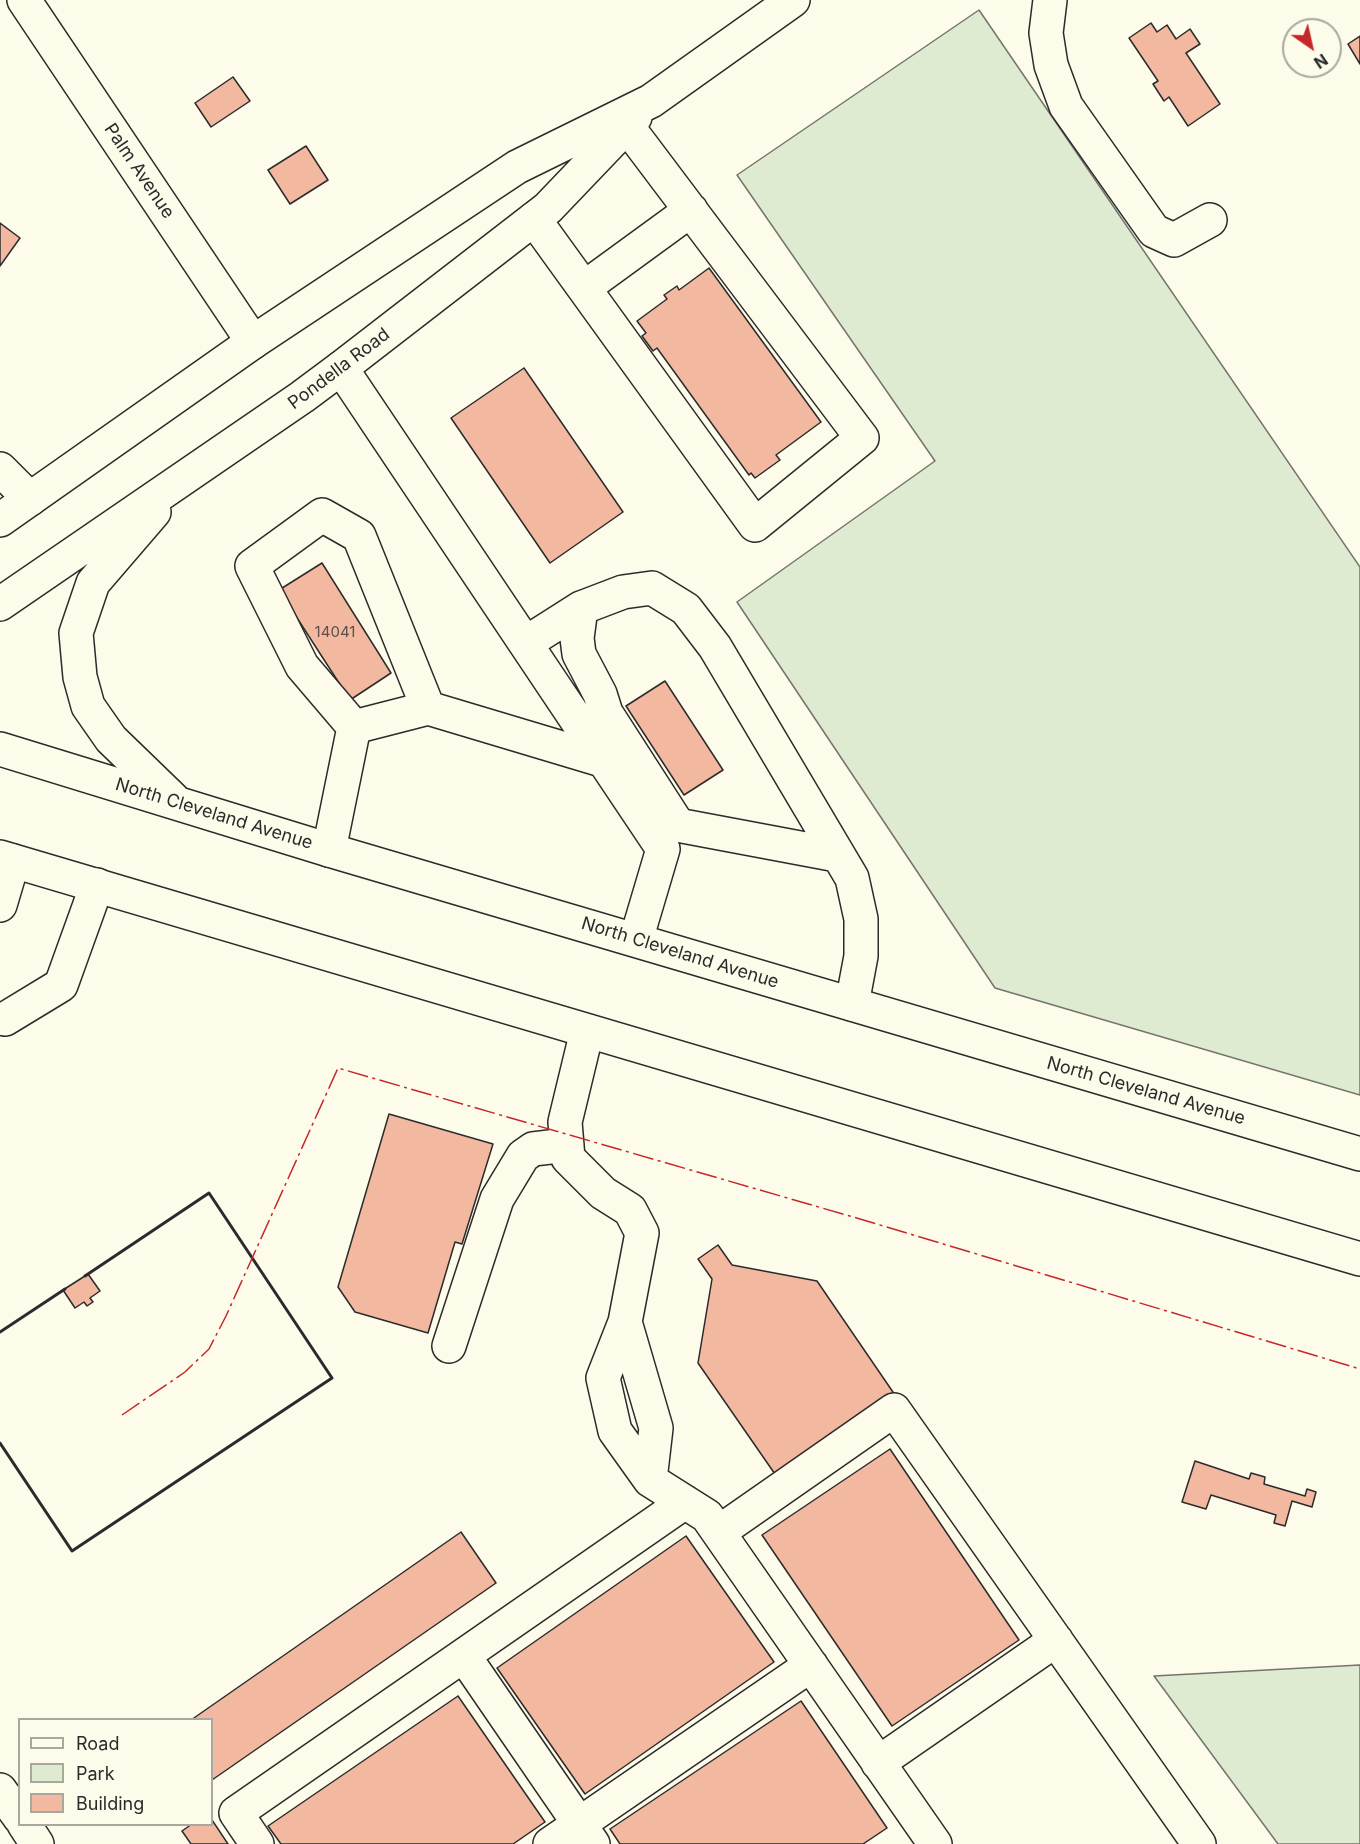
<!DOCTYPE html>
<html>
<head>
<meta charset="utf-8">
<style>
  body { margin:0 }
  #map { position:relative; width:1360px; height:1844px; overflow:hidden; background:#fdfbea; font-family:Inter,sans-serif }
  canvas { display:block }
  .legend { position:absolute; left:18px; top:1718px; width:195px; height:108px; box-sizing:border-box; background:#fdfbea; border:2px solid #a9a89e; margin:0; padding:8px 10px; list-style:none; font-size:18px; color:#2b2b2b }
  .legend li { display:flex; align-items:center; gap:12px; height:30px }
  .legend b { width:30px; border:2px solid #a9a89e }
  .north { position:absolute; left:1282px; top:18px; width:60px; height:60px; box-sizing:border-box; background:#fdfbea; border:2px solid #a9a89e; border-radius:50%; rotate:146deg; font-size:16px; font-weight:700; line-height:24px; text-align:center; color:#2b2b2b }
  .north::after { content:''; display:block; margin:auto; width:21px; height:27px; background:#c62828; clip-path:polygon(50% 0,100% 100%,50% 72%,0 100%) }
</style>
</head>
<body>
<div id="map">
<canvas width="1360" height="1844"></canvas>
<ul class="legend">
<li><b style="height:8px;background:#fdfbea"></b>Road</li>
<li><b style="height:16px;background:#deebd1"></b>Park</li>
<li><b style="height:16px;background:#f2b8a0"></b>Building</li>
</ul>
<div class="north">N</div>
</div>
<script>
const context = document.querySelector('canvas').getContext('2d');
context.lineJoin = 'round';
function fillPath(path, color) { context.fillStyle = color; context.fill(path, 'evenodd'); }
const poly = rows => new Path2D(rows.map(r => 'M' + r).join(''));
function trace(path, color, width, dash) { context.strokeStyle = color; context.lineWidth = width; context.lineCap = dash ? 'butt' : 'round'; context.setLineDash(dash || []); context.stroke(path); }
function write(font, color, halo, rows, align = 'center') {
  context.font = font + ' Inter,sans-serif'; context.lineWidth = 4.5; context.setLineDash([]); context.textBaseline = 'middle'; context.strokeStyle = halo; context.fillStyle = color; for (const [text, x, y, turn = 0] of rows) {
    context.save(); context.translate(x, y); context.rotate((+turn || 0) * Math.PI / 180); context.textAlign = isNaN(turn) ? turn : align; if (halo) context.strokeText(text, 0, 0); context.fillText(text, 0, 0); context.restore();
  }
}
const green = poly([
  [979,10,1360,567,1360,1095,995,988,737,602,935,461,737,175,979,10],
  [1360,1665,1360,1844,1278,1844,1154,1676,1360,1665]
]);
fillPath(green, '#deebd1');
trace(green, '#74746e', 1.5);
const building = poly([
  [1151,23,1157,32,1167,25,1176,39,1190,29,1200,44,1186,53,1220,104,1188,126,1169,97,1164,101,1153,84,1158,81,1129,38,1151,23],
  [1360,36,1360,64,1348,44,1360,36],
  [233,77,250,101,211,127,195,103,233,77],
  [306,146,328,180,290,204,268,170,306,146],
  [0,223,20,238,0,266,0,223],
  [709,268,821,422,776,455,780,460,755,478,751,473,749,475,657,348,653,351,642,336,646,333,637,321,667,299,664,295,677,286,679,290,709,268],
  [524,368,623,512,550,563,451,418,524,368],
  [322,563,391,673,350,700,279,590,322,563],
  [665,681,723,770,684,795,626,706,665,681],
  [389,1114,493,1144,462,1244,455,1242,428,1333,355,1312,338,1287,389,1114],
  [718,1245,732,1265,817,1281,895,1395,777,1477,698,1363,712,1279,698,1259,718,1245],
  [88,1274,100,1291,90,1298,93,1302,87,1306,84,1302,75,1308,63,1290,88,1274],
  [890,1449,1019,1640,892,1726,762,1535,890,1449],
  [1195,1461,1249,1479,1251,1473,1265,1477,1264,1484,1305,1496,1307,1489,1316,1492,1312,1507,1292,1501,1285,1526,1274,1523,1276,1515,1211,1495,1206,1509,1182,1502,1195,1461],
  [461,1532,496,1583,212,1780,212,1720,191,1720,461,1532],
  [686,1536,774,1662,585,1794,497,1668,686,1536],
  [458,1696,545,1822,513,1844,281,1844,268,1826,458,1696],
  [801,1701,887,1828,863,1844,620,1844,610,1829,801,1701],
  [212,1820,228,1844,191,1844,182,1831,192,1824,212,1824,212,1820]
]);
fillPath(building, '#f2b8a0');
trace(building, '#2b2b2b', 1.5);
const minor = poly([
  [24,0,253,342],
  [1050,0,1046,33,1051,65,1066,106,1154,231,1174,240,1210,220],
  [534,219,755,525,862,438,627,126],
  [584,288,691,210],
  [341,368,663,849,636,940],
  [0,469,30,499],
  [581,608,577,638,579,654,600,694,606,713,678,825],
  [526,643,581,608,623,592,652,588,686,609,715,647,852,878,861,919,861,956,852,1004],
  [354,727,302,666,252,566,322,515,359,536,428,708],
  [656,821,837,855],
  [329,850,354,727,428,708,605,761],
  [0,905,13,861],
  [5,1019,61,985,97,885],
  [587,1031,565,1122,568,1158,603,1193,630,1210,642,1233,625,1322,603,1378,615,1431,650,1480,707,1516,935,1844],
  [625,1322,656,1428,650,1480],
  [449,1346,497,1199,523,1156,533,1149,567,1145],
  [719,1532,894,1410,1199,1844],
  [464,1656,593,1844],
  [878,1763,1056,1640],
  [0,1790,20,1818],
  [24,1824,37,1844],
  [257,1844,236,1813,685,1502],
  [550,1844,811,1665]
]);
const major = poly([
  [154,512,93,583,76,633,80,677,88,706,111,739,173,799],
  [0,520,253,342,517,167,651,101,793,0],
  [0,604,302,397,341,368,548,208,635,117],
  [0,749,329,850,1360,1154],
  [0,857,1360,1259]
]);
trace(minor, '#2b2b2b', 36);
trace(major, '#2b2b2b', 36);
trace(minor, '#fdfbea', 33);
trace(major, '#fdfbea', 33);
trace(poly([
  [0,1332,65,1289],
  [0,1443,72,1551,332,1378,209,1193,85,1276]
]), '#2b2b2b', 3);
trace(poly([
  [122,1415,185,1372,209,1349,226,1316,338,1068,860,1219,1360,1369]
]), '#c62828', 1.5, [21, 4.5, 3, 4.5]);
write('15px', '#5d4e48', null, [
  ["14041",335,632]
]);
write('18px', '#2b2b2b', '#fdfbea', [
  ["Palm Avenue",139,171,56],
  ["Pondella Road",339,369,-37],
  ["North Cleveland Avenue",214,814,17],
  ["North Cleveland Avenue",680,953,17],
  ["North Cleveland Avenue",1146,1091,16]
]);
</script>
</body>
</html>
